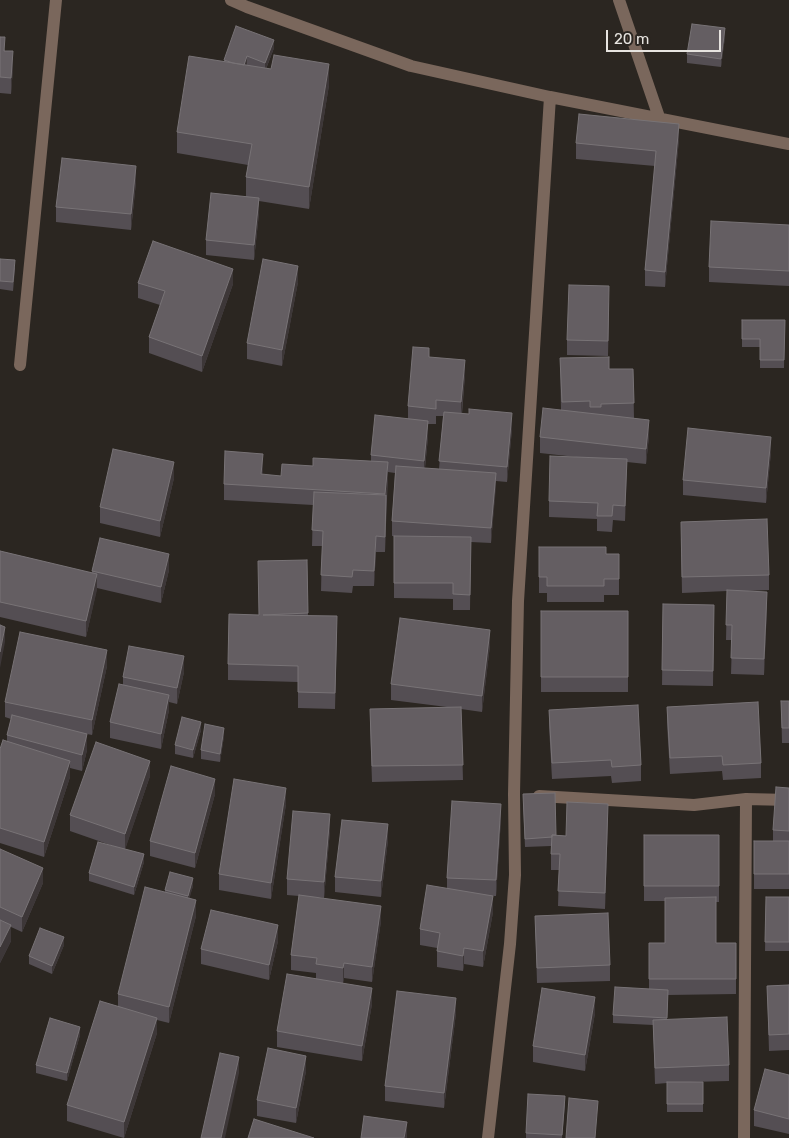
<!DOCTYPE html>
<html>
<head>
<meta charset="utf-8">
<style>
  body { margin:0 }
  #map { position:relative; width:789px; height:1138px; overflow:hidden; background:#2b2621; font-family:Rubik,sans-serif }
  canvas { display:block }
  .scale { position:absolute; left:606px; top:30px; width:115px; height:22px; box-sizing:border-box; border:2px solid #e7e4e0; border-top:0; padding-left:6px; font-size:15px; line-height:18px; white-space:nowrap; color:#e7e4e0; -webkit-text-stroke:4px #2b2621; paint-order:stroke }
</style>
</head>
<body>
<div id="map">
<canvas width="789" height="1138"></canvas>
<div class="scale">20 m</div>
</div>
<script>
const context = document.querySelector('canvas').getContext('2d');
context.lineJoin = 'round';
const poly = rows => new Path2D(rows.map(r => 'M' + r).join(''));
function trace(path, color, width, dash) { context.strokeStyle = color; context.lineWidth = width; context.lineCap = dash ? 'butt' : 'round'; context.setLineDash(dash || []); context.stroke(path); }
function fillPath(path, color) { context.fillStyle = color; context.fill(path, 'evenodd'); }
trace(poly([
  [231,0,247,7,411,66,550,97,789,144],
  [619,0,660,120],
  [20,365,56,0],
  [539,796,694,805,746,799,789,800],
  [488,1138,510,944,515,875,514,794,518,601,550,97],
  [744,1138,746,799]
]), '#7a675c', 12);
fillPath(poly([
  [0,37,5,51,13,67,11,94,0,93],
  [725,37,721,67,687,63,687,54],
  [274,48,266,69,329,85,309,209,259,201,259,213,254,260,206,255,206,240,246,196,246,177,248,165,177,153,177,132,224,62,224,60],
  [679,139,665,287,645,286,645,270,655,166,576,159,576,143],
  [136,182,131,230,56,222,56,207],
  [789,225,789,286,709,282,709,267],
  [0,259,15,268,13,291,0,289],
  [298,282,282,366,247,359,247,343],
  [138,283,233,284,202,372,149,353,149,337,160,305,138,298],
  [609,302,608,356,567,355,567,340],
  [742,320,785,320,784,368,760,368,760,347,742,347],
  [429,357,465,375,462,414,512,429,507,482,496,481,491,543,471,542,470,610,453,610,453,599,394,598,394,536,392,536,392,521,395,473,388,472,385,552,376,552,374,586,353,586,352,593,321,591,322,546,312,546,313,505,224,500,224,484,263,469,262,475,281,476,313,466,371,461,371,455,408,419,408,406],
  [436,416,443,416,439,469,425,468,428,437,428,424,436,424],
  [560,358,609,369,633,369,634,418,649,436,646,464,627,462,625,521,613,520,612,532,597,531,597,519,549,517,549,501,576,457,540,453,540,437,561,410],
  [771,452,766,503,683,495,683,480],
  [174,478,160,537,100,523,100,507],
  [681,538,769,575,769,590,748,591,767,607,764,675,731,674,732,640,726,640,727,591,682,593],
  [539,547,606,554,619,554,619,595,604,595,604,602,547,602,547,593,539,593],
  [0,551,92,573,92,571,169,570,161,603,97,588,86,637,0,617],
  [307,560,308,616,337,632,335,709,298,708,298,682,228,680,228,664,259,615],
  [663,604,714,605,713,686,662,685],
  [541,611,628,611,628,692,541,692],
  [490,645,482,712,461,709,463,780,372,782,370,724,447,707,391,700,391,684],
  [107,666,92,735,87,734,87,750,82,771,70,768,70,777,44,857,0,843,0,749,7,742,7,735,11,719,5,717,5,702],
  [184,672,177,704,169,702,169,710,161,749,110,738,110,722,123,684,123,677],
  [781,701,789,701,789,743,782,743],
  [667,707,761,763,761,778,723,780,722,771,670,774,667,723],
  [549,710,641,765,641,781,612,783,611,776,552,779,549,726],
  [201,730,193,758,175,754,175,745],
  [224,736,220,762,201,759,201,750],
  [150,776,125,849,144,862,134,895,89,881,89,873,113,846,70,831,70,815],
  [789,788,789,889,754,889,754,841,773,841,773,830],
  [215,794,195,868,150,856,150,841],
  [523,802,556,835,566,836,608,819,605,909,558,906,559,870,551,870,551,846,525,847],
  [286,804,271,899,219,890,219,874],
  [501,819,496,896,490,896,493,912,483,967,464,964,463,971,437,967,437,948,420,945,420,929,447,888,447,878],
  [330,830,324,898,316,897,381,921,372,982,344,978,343,983,372,1004,362,1061,277,1047,277,1031,316,978,316,973,291,970,291,955,299,896,287,895,287,879],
  [644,835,719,835,719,902,716,902,716,943,736,943,736,994,668,995,667,1019,729,1065,729,1081,691,1082,703,1082,703,1112,667,1112,667,1083,655,1084,653,1025,613,1023,613,1015,649,989,649,943,665,943,665,901,644,901],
  [388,840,381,897,335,892,335,877],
  [0,849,43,883,22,932,11,927,11,941,0,963],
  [193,886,189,898,196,916,169,1023,157,1020,157,1033,124,1138,67,1121,67,1105,118,1006,118,994,165,892,165,890],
  [766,897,789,897,789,951,765,951],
  [535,916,610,965,610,981,537,983],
  [278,941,269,980,201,964,201,949],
  [64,945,52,974,29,964,29,956],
  [789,985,789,1050,769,1051,767,986],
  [456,1013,444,1108,385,1101,385,1086],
  [595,1013,585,1071,533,1062,533,1046],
  [80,1035,67,1081,36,1073,36,1065],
  [306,1071,296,1123,257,1116,257,1100],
  [789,1075,789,1134,754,1126,754,1110],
  [565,1104,562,1138,526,1138,526,1133]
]), '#544e53');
fillPath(poly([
  [725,28,725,37,721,67,721,59],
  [274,40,274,48,265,71,265,63],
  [13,51,13,67,11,94,11,78],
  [247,56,247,64,243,75,243,67],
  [329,64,329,85,309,209,309,187],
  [679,124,679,139,665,287,665,272],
  [136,166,136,182,131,230,131,214],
  [259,198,259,213,254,260,254,245],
  [298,266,298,282,282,366,282,350],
  [233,269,233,284,202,372,202,356],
  [609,286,609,302,608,356,608,341],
  [465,360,465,375,461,418,461,402],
  [512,413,512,429,507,482,507,467],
  [649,420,649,436,646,464,646,449],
  [428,421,428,437,424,476,424,461],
  [771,437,771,452,766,503,766,488],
  [263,454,263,469,261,486,261,474],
  [627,459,627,474,625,521,625,506],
  [174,462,174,478,160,537,160,521],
  [388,462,388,478,385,509,385,494],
  [496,473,496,488,491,543,491,528],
  [386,495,386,511,385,552,385,537],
  [376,536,376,552,374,586,374,571],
  [169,554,169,570,161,603,161,587],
  [97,574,97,590,86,637,86,621],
  [767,592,767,607,764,675,764,659],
  [5,627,5,642,0,668,0,652],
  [490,630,490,645,482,712,482,696],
  [107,650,107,666,92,735,92,720],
  [184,656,184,672,177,704,177,688],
  [169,695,169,710,161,749,161,734],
  [201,722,201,730,193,758,193,750],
  [224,728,224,736,220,762,220,754],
  [87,734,87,750,82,771,82,755],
  [70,761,70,777,44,857,44,842],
  [150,761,150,776,125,850,125,834],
  [215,779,215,794,195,868,195,853],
  [286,788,286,804,271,899,271,883],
  [501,804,501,819,496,896,496,880],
  [608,804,608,819,605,909,605,893],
  [330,814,330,830,324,898,324,882],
  [388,824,388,840,381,897,381,881],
  [144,854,144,862,134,895,134,887],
  [43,868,43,883,22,932,22,917],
  [193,878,193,886,188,904,188,896],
  [493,896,493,912,483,967,483,951],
  [196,900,196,916,169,1023,169,1007],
  [381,906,381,921,372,982,372,967],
  [11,925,11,941,0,963,0,947],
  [278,925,278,941,269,980,269,965],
  [64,937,64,945,52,974,52,966],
  [464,948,464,964,463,971,463,956],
  [344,963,344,978,343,983,343,968],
  [372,988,372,1004,362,1061,362,1046],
  [595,997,595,1013,585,1071,585,1055],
  [456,998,456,1013,444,1108,444,1093],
  [157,1018,157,1033,124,1138,124,1122],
  [80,1027,80,1035,67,1081,67,1073],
  [306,1056,306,1071,296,1123,296,1108],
  [239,1057,239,1073,225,1138,221,1138],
  [407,1122,407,1138,404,1138]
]), '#3d3738');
const building = poly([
  [692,24,725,28,721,59,687,54,692,24],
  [236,26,274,40,265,63,247,56,244,65,233,63,224,60,236,26],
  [0,37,5,37,4,51,13,51,11,78,0,77,0,37],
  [274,55,329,64,309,187,246,177,252,144,177,132,189,56,271,69,274,55],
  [579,114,679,124,665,272,645,270,656,151,576,143,579,114],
  [62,158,136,166,131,214,56,207,62,158],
  [211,193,259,198,254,245,206,240,211,193],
  [711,221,789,225,789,271,709,267,711,221],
  [153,241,233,269,202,356,149,337,165,291,138,283,153,241],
  [0,259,15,260,13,282,0,281,0,259],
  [263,259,298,266,282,350,247,343,263,259],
  [569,285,609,286,608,341,567,340,569,285],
  [742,320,785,320,784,360,760,360,760,339,742,339,742,320],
  [413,347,429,348,429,357,465,360,461,402,436,400,436,409,408,406,413,347],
  [609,357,609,369,633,369,634,403,601,404,601,407,590,407,590,401,562,402,560,358,609,357],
  [543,408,649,420,646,449,540,437,543,408],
  [469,409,512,413,507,467,439,461,444,412,469,414,469,409],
  [375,415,428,421,424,461,371,455,375,415],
  [688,428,771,437,766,488,683,480,688,428],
  [113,449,174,462,160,521,100,507,113,449],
  [225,451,263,454,261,474,281,476,282,464,313,466,313,458,388,462,385,494,224,484,225,451],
  [550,456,627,459,625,506,613,505,612,516,597,516,598,503,549,501,550,456],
  [396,466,496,473,491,528,392,521,396,466],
  [314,492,386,495,385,537,376,536,374,571,353,570,352,577,321,575,323,531,312,530,314,492],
  [767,519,769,575,682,577,681,522,767,519],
  [394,536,471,537,470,595,453,594,453,583,394,583,394,536],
  [100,538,169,554,161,587,92,571,100,538],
  [539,547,606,547,606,554,619,554,619,579,604,579,604,586,547,586,547,577,539,577,539,547],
  [0,551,97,574,86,621,0,602,0,551],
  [307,560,308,613,263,615,337,616,335,693,298,692,298,666,228,664,229,614,259,615,258,561,307,560],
  [727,590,767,592,764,659,731,658,732,625,726,625,727,590],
  [663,604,714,605,713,671,662,670,663,604],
  [541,611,628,611,628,677,541,677,541,611],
  [400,618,490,630,482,696,391,684,400,618],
  [0,625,5,627,0,652,0,625],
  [20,632,107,650,92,720,5,702,20,632],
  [129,646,184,656,177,688,123,677,129,646],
  [119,684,169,695,161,734,110,722,119,684],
  [781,701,789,701,789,728,782,728,781,701],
  [758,702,761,763,723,765,722,756,670,758,667,707,758,702],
  [638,705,641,765,612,767,611,760,552,763,549,710,638,705],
  [461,707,463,765,372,766,370,709,461,707],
  [12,715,87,734,82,755,7,735,12,715],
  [182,717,201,722,193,750,175,745,182,717],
  [205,724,224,728,220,754,201,750,205,724],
  [3,740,70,761,44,842,0,828,0,749,3,740],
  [96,742,150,761,125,834,70,815,96,742],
  [171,766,215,779,195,853,150,841,171,766],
  [234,779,286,788,271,883,219,874,234,779],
  [776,787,789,788,789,831,773,830,776,787],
  [555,793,556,835,552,835,552,837,525,839,523,794,555,793],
  [452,801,501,804,496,880,447,878,452,801],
  [567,802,608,804,605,893,558,891,560,854,551,854,552,835,566,836,567,802],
  [293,811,330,814,324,882,287,879,293,811],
  [342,820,388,824,381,881,335,877,342,820],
  [644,835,719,835,719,886,644,886,644,835],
  [754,841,789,841,789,874,754,874,754,841],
  [98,842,144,854,134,887,89,873,98,842],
  [0,849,43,868,22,917,0,907,0,849],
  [170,872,193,878,188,896,165,890,170,872],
  [427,885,493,896,483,951,464,948,463,956,437,951,440,933,420,929,427,885],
  [145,887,196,900,169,1007,118,994,145,887],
  [299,895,381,906,372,967,344,963,343,968,316,964,317,958,291,955,299,895],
  [716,897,716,943,736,943,736,979,649,979,649,943,665,943,665,898,716,897],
  [766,897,789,897,789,942,765,942,766,897],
  [211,910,278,925,269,965,201,949,211,910],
  [608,913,610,965,537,968,535,916,608,913],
  [0,920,11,925,0,947,0,920],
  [40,928,64,937,52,966,29,956,40,928],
  [287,974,372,988,362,1046,277,1031,287,974],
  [789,985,789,1034,769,1035,767,986,789,985],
  [615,987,668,990,667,1018,613,1015,615,987],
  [542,988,595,997,585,1055,533,1046,542,988],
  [397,991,456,998,444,1093,385,1086,397,991],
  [100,1001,157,1018,124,1122,67,1105,100,1001],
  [727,1017,729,1065,655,1068,653,1020,727,1017],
  [50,1018,80,1027,67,1073,36,1065,50,1018],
  [268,1048,306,1056,296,1108,257,1100,268,1048],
  [220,1053,239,1057,221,1138,201,1138,220,1053],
  [765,1069,789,1075,789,1119,754,1110,765,1069],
  [667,1082,703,1082,703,1104,667,1104,667,1082],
  [528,1094,565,1096,562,1135,526,1133,528,1094],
  [569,1098,598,1101,595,1138,566,1138,569,1098],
  [364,1116,407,1122,404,1138,361,1138,364,1116],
  [254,1119,314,1138,248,1138,254,1119]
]);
fillPath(building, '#645e62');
trace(building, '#787376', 1);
</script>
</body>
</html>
